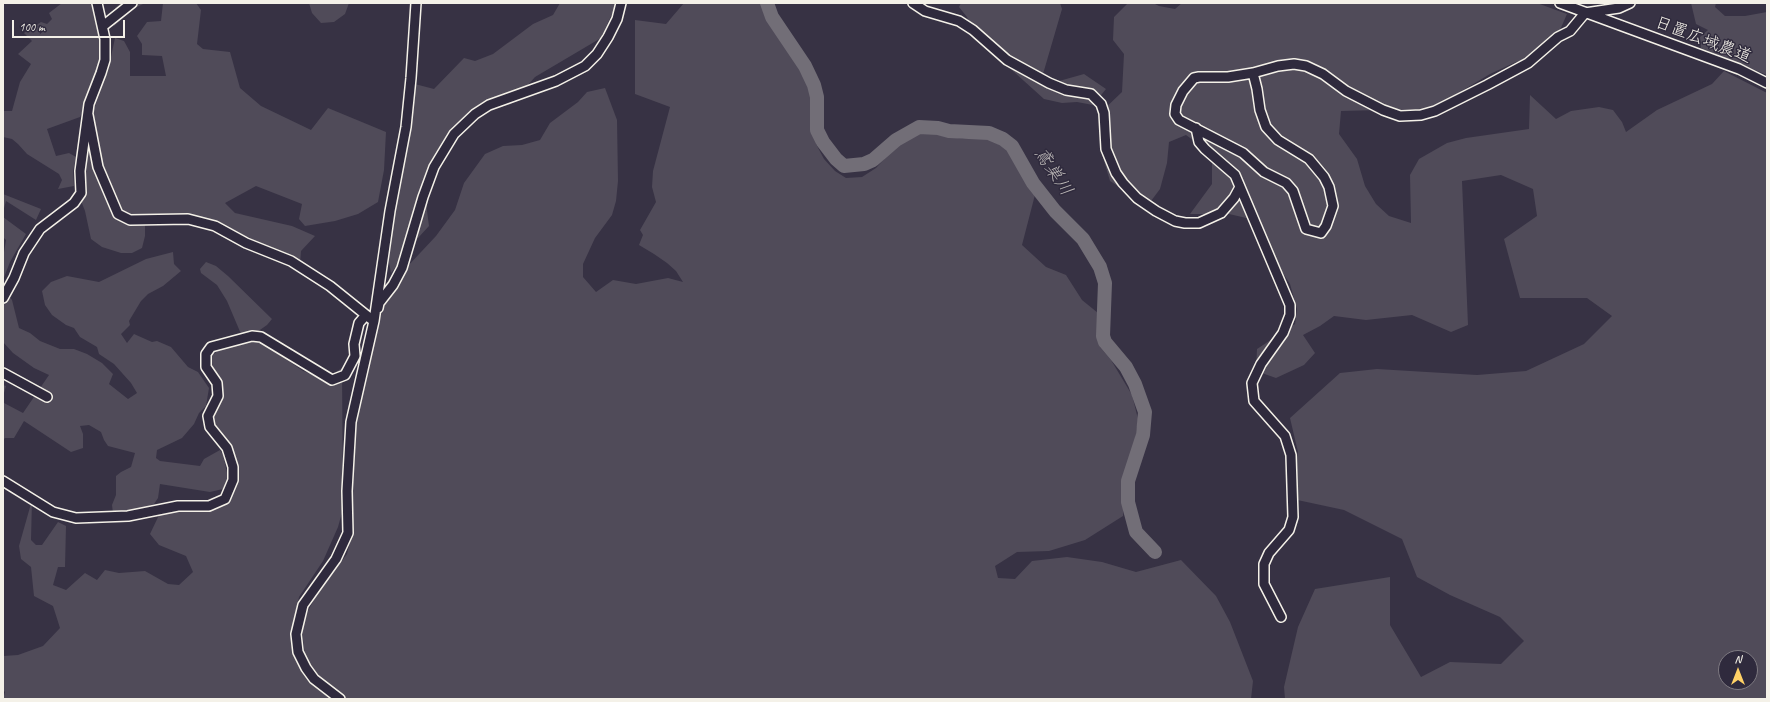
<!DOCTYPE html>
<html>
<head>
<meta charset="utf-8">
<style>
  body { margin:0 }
  #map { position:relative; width:1770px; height:702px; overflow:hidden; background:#373244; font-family:Caveat,sans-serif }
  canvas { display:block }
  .frame { position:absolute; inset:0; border:4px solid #f4f1e8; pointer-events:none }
  .north { position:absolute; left:1718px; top:650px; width:40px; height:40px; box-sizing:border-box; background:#2f2a3d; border:1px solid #7e7a81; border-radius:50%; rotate:0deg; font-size:11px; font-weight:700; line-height:16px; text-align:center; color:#f4f1e8 }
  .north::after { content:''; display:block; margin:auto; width:14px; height:18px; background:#ffd166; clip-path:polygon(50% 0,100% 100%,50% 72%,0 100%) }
  .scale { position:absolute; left:12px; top:20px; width:113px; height:18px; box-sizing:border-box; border:2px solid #f4f1e8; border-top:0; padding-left:5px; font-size:12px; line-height:14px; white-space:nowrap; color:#f4f1e8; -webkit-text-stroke:3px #2f2a3d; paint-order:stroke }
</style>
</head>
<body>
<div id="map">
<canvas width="1770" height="702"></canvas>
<div class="frame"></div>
<div class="north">N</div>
<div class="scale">100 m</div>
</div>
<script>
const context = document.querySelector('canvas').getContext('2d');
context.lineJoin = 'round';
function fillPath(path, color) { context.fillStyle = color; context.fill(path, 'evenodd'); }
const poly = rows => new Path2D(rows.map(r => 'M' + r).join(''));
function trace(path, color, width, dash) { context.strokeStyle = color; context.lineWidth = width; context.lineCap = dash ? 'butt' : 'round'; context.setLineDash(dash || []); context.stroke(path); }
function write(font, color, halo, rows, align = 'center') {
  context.font = font + ' Caveat,"Klee One",sans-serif'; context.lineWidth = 3; context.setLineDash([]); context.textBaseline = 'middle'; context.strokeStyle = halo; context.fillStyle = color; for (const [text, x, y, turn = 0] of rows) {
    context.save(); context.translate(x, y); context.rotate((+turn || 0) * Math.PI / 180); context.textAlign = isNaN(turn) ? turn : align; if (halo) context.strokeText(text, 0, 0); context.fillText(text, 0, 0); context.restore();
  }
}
fillPath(poly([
  [62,3,102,3,108,34,98,75,80,117,47,129,56,156,69,153,76,157,73,171,74,186,58,189,62,180,59,174,27,154,18,144,12,139,3,137,3,111,12,111,20,82,31,64,18,54,32,41,24,33,41,22,47,24,52,19,49,13],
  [121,3,145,3,135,8,114,26,115,8],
  [163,3,196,3,201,10,197,44,203,49,230,52,240,88,261,106,311,130,328,108,386,132,384,170,378,202,358,214,335,221,305,226,299,219,302,204,256,186,225,203,235,213,292,226,315,236,301,251,300,264,194,216,171,215,142,216,145,224,145,236,142,248,132,253,121,253,102,247,91,239,85,211,78,193,76,176,82,155,87,128,108,71,115,38,124,41,130,52,130,76,166,76,162,56,142,55,142,44,137,36,147,22,161,21],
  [309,3,349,3,345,14,334,22,321,23,312,13],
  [560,3,617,3,601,38,535,77,511,104,468,116,428,179,427,211,429,226,418,238,391,273,387,252,411,83,434,89,464,58,475,61,493,54,533,24,553,15],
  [684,3,769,3,769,20,777,34,812,73,819,96,820,121,816,133,816,144,824,159,835,171,846,178,862,177,876,168,902,140,923,132,963,139,983,136,1006,148,1033,171,1037,187,1022,245,1046,267,1066,275,1082,300,1098,313,1098,332,1100,347,1111,360,1132,395,1138,419,1135,442,1127,468,1123,516,1085,540,1049,551,1017,552,995,566,998,578,1015,579,1032,561,1067,557,1102,562,1136,572,1181,560,1216,596,1230,622,1253,681,1251,699,347,699,317,676,305,656,302,631,308,611,317,594,347,554,353,530,349,517,355,413,368,324,376,300,436,236,455,210,464,183,485,154,503,146,522,145,540,140,550,123,578,102,587,92,605,88,617,120,618,181,616,201,612,215,595,238,583,264,583,277,596,292,613,280,636,284,668,278,683,282,676,271,667,263,654,254,639,245,643,235,640,230,656,202,652,187,653,171,670,107,635,94,635,20,666,24],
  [961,3,1060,3,1062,9,1043,74,1052,83,1084,74,1106,89,1093,105,1077,102,1062,103,1044,99,973,35,967,17,959,7],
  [1128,3,1153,3,1159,6,1175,9,1182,3,1537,3,1567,14,1556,39,1542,56,1516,62,1490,74,1440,104,1419,109,1341,111,1339,134,1357,159,1365,186,1376,204,1389,216,1411,223,1410,175,1419,159,1447,143,1466,138,1529,129,1530,95,1556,119,1571,111,1599,107,1613,110,1622,122,1626,132,1657,110,1712,84,1724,71,1767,93,1767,699,1285,699,1284,687,1298,627,1315,589,1390,577,1390,625,1421,677,1450,662,1501,664,1524,641,1500,617,1450,595,1417,577,1402,539,1344,510,1288,498,1298,452,1290,418,1340,373,1377,369,1477,375,1526,371,1584,344,1612,316,1587,298,1520,298,1504,239,1537,216,1533,189,1501,175,1462,181,1468,325,1451,332,1412,315,1366,320,1334,316,1320,326,1303,335,1315,353,1304,365,1276,378,1256,371,1257,349,1295,324,1297,309,1290,284,1271,255,1255,220,1229,214,1190,214,1212,184,1212,154,1186,135,1169,142,1167,163,1160,189,1148,205,1110,181,1102,154,1099,114,1122,92,1124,54,1113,40,1114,17],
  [1726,658,1750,658,1750,682,1726,682],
  [1691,3,1716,3,1715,7,1725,16,1745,16,1767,12,1767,75,1701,48,1700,37,1708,30,1696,24],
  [3,194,41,209,36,220,6,201,3,212],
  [3,217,26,234,10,262,3,280,3,258,6,240,3,237],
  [173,252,174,264,181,271,163,286,148,294,141,301,129,321,130,325,121,334,127,343,134,334,152,342,157,341,171,347,188,367,198,372,209,388,206,406,199,413,194,424,182,438,157,450,156,458,160,461,200,466,204,459,220,450,223,455,228,477,223,489,210,492,160,484,158,498,154,504,133,512,113,513,112,505,116,495,116,476,121,472,131,467,135,453,108,446,104,440,101,432,89,425,80,426,83,434,83,448,71,452,24,421,14,438,5,438,3,440,3,385,6,386,4,393,4,403,23,413,49,375,34,368,13,353,3,342,3,306,9,296,12,300,19,328,30,333,40,341,60,349,74,349,87,354,102,363,113,374,109,384,128,399,137,393,131,383,114,364,99,354,97,347,80,337,74,328,66,325,52,315,45,305,42,291,51,282,67,276,99,282,146,259],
  [206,262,216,266,228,276,272,319,267,325,257,332,241,334,227,301,217,285,201,273,200,269],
  [246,339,261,342,303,371,325,379,342,368,343,509,338,527,323,561,299,597,291,633,296,655,311,682,332,699,3,699,5,692,3,690,3,656,18,655,43,646,60,628,53,606,34,596,31,567,21,559,19,546,32,500,31,540,36,545,42,545,58,522,66,526,65,567,58,567,53,585,66,590,85,573,97,580,105,570,119,573,145,571,168,584,179,585,193,572,186,556,159,545,150,534,160,513,213,501,224,493,236,473,212,426,209,413,215,387,209,358,222,347]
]), '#504b59');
trace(poly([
  [767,3,772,17,805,66,814,85,817,97,817,130,823,142,836,159,844,166,864,164,873,160,896,140,919,127,938,128,949,131,989,133,1003,139,1012,146,1033,183,1055,211,1083,239,1100,267,1105,283,1103,336,1105,342,1126,367,1135,384,1145,412,1143,435,1128,481,1128,502,1136,532,1155,552]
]), '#726e77', 14);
const minor = poly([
  [913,3,925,11,959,21,973,30,1007,60,1049,83,1066,90,1091,94,1101,104,1104,113,1106,149,1116,173,1123,183,1137,198,1156,211,1175,221,1185,223,1199,223,1221,213,1234,198,1240,187],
  [1560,3,1739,69,1767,83],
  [103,26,132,3],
  [1253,73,1257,89,1260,110,1266,127,1278,140,1309,159,1324,177,1329,187,1333,206,1326,226,1321,233,1306,229,1293,191,1286,183,1264,172,1243,153,1179,120,1175,114,1176,105,1183,91,1194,78,1199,77,1228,77,1253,73,1278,66,1294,64,1306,66,1323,74,1346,91,1383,110,1400,116,1421,115,1435,111,1487,85,1528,63,1558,37,1570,31,1585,13,1619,8,1630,3],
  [88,115,98,167,118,214,130,220,188,219,215,226,246,243,291,261,330,286,371,319],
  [1196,128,1199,142,1205,149,1235,175,1290,305,1290,315,1283,333,1261,364,1252,383,1254,401,1285,436,1291,455,1293,517,1289,530,1269,553,1264,564,1264,584,1281,617],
  [3,298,14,278,24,253,40,229,74,203,81,193,80,171,89,104,101,73,105,60,105,39,97,3],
  [378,308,379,303,393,285,402,268,423,197,434,167,454,134,475,114,489,105,556,81,585,66,597,54,608,37,617,19,621,3],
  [3,373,47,397],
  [3,481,53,512,76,518,128,516,178,506,209,506,225,499,233,480,233,467,227,448,210,427,208,416,218,396,217,383,206,367,206,354,211,347,252,336,261,337,332,380,345,375,355,356,354,344,359,323,366,315],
  [340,699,314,679,306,668,298,652,296,634,303,605,336,559,348,533,347,491,351,422,374,321,390,211,406,127,411,78,416,3]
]);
trace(minor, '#f4f1e8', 12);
trace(minor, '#2f2a3d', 9);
write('17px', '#f4f1e8', '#2f2a3d', [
  ["日置広域農道",1703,40,21]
]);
write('italic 18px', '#bab6b5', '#2f2a3d', [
  ["鳶巣川",1053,172,56]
]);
</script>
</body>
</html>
